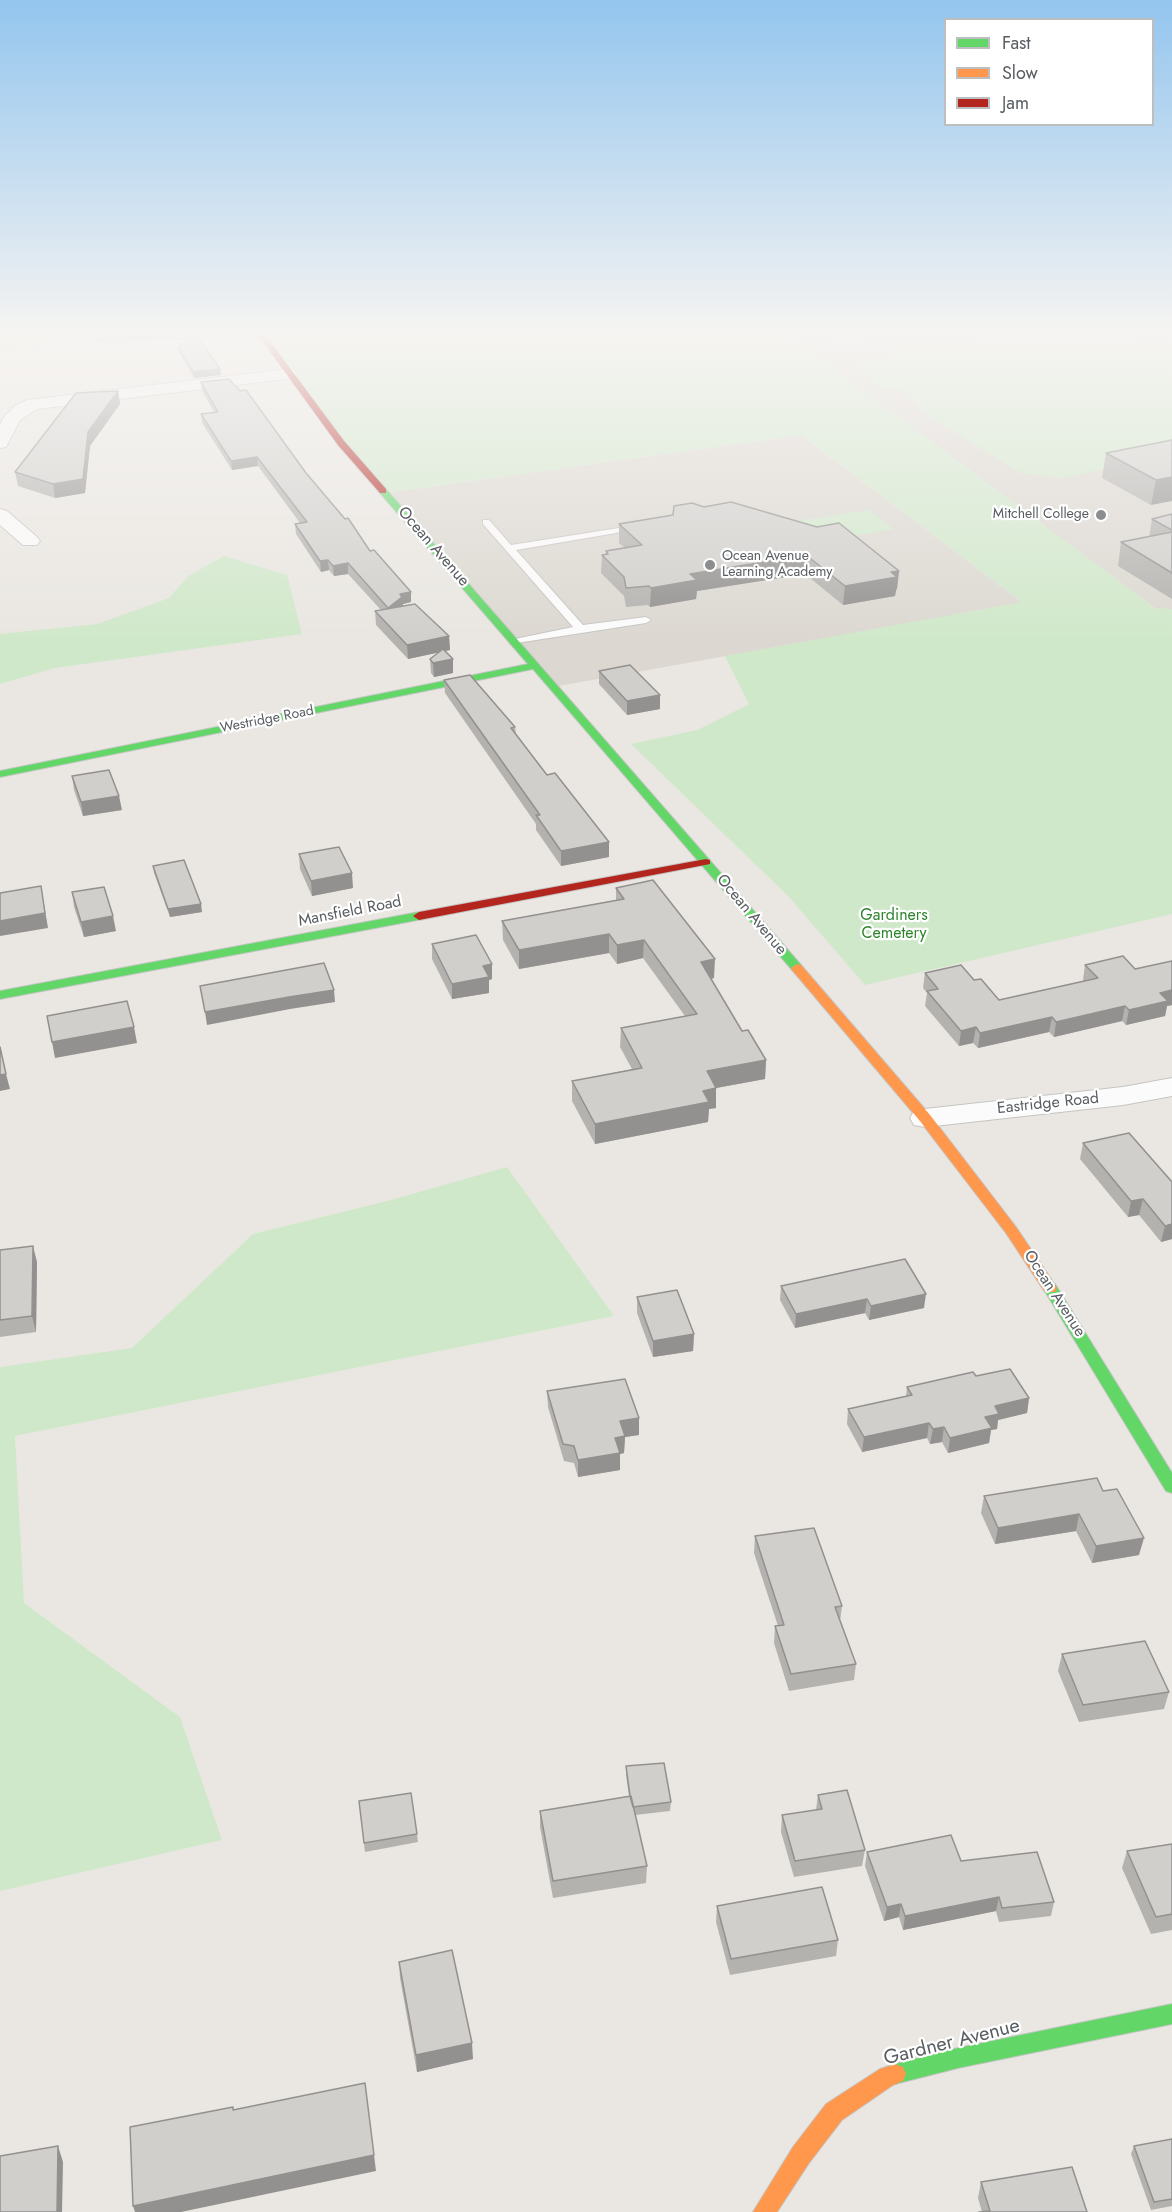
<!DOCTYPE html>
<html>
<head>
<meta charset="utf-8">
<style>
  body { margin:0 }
  #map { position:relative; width:1172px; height:2212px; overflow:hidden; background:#eae7e2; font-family:Jost,sans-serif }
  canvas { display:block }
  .legend { position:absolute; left:944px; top:18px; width:210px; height:108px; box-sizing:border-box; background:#fff; border:2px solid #bcbec0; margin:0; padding:8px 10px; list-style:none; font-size:18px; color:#585d61 }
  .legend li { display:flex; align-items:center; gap:12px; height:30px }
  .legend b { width:30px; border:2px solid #bcbec0 }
</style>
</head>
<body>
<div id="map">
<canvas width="1172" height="2212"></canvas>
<ul class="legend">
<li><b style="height:8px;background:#63d668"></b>Fast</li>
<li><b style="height:8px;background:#ff974d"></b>Slow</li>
<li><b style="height:8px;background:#b3261e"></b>Jam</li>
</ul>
</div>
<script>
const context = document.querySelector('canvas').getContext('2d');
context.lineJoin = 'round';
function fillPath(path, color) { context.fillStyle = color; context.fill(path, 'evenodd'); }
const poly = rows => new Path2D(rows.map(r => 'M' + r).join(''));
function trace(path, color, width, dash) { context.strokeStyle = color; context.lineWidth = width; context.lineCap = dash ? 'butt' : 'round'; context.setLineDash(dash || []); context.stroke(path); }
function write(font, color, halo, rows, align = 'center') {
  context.font = font + ' Jost,sans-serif'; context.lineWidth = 4.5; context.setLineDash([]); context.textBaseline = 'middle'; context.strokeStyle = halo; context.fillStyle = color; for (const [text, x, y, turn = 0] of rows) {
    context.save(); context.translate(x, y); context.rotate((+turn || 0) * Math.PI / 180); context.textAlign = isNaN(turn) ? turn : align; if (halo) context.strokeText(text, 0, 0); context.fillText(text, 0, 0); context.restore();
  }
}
fillPath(poly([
  [785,332,1172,332,1172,621,904,421],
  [801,435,1023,603,553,687,385,493]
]), '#dcd8d1');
fillPath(poly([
  [1,332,52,332,40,348,0,349],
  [259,332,785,332,1155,608,1172,609,1172,914,865,985,788,896,631,744,697,730,749,704,725,656,1022,602,801,435,385,493,279,361],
  [816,332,908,332,874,337,837,339],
  [971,332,1172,332,976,339],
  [1114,340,1172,349,1172,456,1060,478,1021,473,934,420,899,389,884,391,856,365,870,363,913,347],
  [869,510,894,529,803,545,803,525,799,521],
  [224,556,287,575,302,634,55,668,0,684,0,634,97,624,169,598,188,576],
  [507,1167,614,1316,15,1436,24,1603,180,1717,222,1840,0,1891,0,1367,132,1348,253,1234,391,1200]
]), '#d0e8ca');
const lane = poly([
  [483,520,489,520,511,545,619,528,619,532,616,533,516,550,583,625,646,617,651,620,646,623,510,644,510,640,573,627,483,524,483,520]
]);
const street = poly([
  [288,369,294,370,296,374,294,378,37,409,20,420,6,447,0,448,0,425,4,417,16,405,27,400,288,369],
  [0,509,7,511,37,537,40,541,37,545,23,545,0,525,0,509],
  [1172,1078,1172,1096,1123,1105,925,1127,914,1125,910,1118,914,1111,925,1109,1123,1087,1172,1078]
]);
const fast = poly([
  [383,488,386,489,801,965,803,968,801,971,793,971,533,669,0,777,0,771,528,664,380,493,379,491,383,488],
  [419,912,425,916,423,919,0,999,0,991,419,912],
  [1050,1283,1055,1284,1172,1473,1172,1493,1166,1491,1043,1288,1045,1284,1050,1283],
  [1172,2004,1172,2024,958,2068,895,2084,887,2081,884,2074,887,2067,895,2064,958,2048,1172,2004]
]);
const slow = poly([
  [797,964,801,965,930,1115,1016,1227,1057,1288,1055,1292,1045,1292,1006,1233,920,1121,793,971,791,968,797,964],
  [895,2064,903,2067,906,2074,903,2081,893,2085,842,2120,809,2163,777,2212,753,2212,793,2147,826,2104,880,2069,895,2064]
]);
const jam = poly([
  [256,332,263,332,344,441,386,489,386,493,380,493,338,445,256,332],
  [706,859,710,860,710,864,419,920,413,916,419,912,706,859]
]);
trace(lane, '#c5c5c3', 2);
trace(street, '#c5c5c3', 2);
trace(fast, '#c6c6c6', 2);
trace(slow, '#c6c6c6', 2);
trace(jam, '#c6c6c6', 2);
fillPath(lane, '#fcfbfb');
fillPath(street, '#fcfbfb');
fillPath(fast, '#63d668');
fillPath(slow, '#ff974d');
fillPath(jam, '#b3261e');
fillPath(poly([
  [197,332,197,338,221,375,194,378,179,352,178,347,189,340,95,342,94,336],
  [201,382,306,473,370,551,411,602,403,604,403,606,449,636,450,650,445,651,453,673,434,677,431,673,430,659,440,652,408,659,376,625,375,611,381,610,348,574,334,576,329,570,321,572,296,534,295,524,300,523,258,466,232,470,202,423,201,414,214,412,202,391],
  [118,391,120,404,90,446,85,493,55,498,18,486,15,472],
  [1172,440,1151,505,1102,478,1106,453],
  [1172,514,1172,599,1118,566,1121,542,1149,537,1152,519],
  [619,524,899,571,897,589,896,590,895,596,843,605,805,574,697,591,696,599,650,607,648,605,626,607,624,596,601,573,602,555,606,554,606,551,625,548,619,543],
  [599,671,660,695,660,709,627,715,599,684],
  [444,680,515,727,516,734,609,857,561,866,536,830,536,824,445,693],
  [72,776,122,810,83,816,74,790],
  [299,854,353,888,312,896,300,869],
  [153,866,202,912,170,917,154,873],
  [616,888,714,978,711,979,742,1031,766,1060,765,1079,716,1088,716,1108,709,1109,708,1122,595,1144,572,1101,572,1081,632,1069,620,1047,621,1028,685,1016,643,958,617,964,609,953,519,969,503,940,502,921,616,900],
  [72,892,116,931,84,937,74,907],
  [432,944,492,979,489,980,489,993,452,999,432,959],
  [1172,961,1172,1005,1167,1006,1165,1016,1126,1025,1122,1021,1054,1037,1049,1032,978,1048,973,1043,959,1046,925,1006,927,993,923,988,925,973,974,980,999,1000,1084,981,1083,980,1085,965,1135,969],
  [1083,1143,1172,1182,1172,1239,1161,1242,1139,1215,1128,1217,1080,1159],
  [0,1250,37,1262,36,1332,0,1337],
  [781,1286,924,1308,869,1320,865,1313,795,1328,780,1300],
  [637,1297,694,1334,693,1351,653,1357,637,1313],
  [976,1376,1029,1398,1027,1413,998,1420,997,1429,991,1430,989,1443,948,1453,942,1442,930,1444,927,1438,862,1452,847,1424,848,1409,906,1396,907,1387],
  [547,1391,639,1418,639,1435,625,1437,624,1453,620,1454,620,1470,578,1477,574,1463,564,1461,548,1407],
  [1103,1491,1139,1555,1092,1563,1076,1531,995,1544,981,1513,984,1496],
  [755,1536,842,1606,840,1621,856,1664,854,1680,789,1691,774,1643,775,1626,778,1626,754,1553],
  [1062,1654,1169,1692,1164,1709,1079,1722,1058,1671],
  [626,1766,671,1802,670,1811,635,1815,647,1866,646,1883,553,1898,540,1827,540,1811,629,1796,626,1775],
  [818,1795,865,1850,862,1866,794,1877,781,1832,782,1815,816,1810],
  [359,1801,417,1834,418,1842,365,1852],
  [1172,1844,1172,1930,1151,1934,1122,1868,1127,1851],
  [867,1852,961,1861,1054,1902,1051,1916,999,1922,996,1911,903,1930,899,1917,884,1921,865,1866],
  [717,1906,838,1940,836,1956,730,1975,716,1922],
  [399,1962,473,2059,417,2072,400,1978],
  [1172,2139,1172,2206,1151,2210,1131,2154,1134,2146],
  [981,2182,1087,2212,982,2212,978,2198]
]), '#b4b2af');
fillPath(poly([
  [220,369,221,375,194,378,193,372],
  [118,391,120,404,90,446,85,493,55,498,53,484,88,432],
  [257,457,258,466,232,470,231,461],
  [1172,477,1172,501,1151,505,1156,480],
  [806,555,805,574,697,591,696,599,650,607,651,588,690,574],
  [328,560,329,570,321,572,320,561],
  [348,563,348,574,334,576,333,566],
  [899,571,897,589,896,590,895,596,843,605,845,586,891,572],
  [411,592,411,602,403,604,403,607,389,619,388,608,400,594],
  [449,636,450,650,408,659,407,645],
  [453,659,453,673,434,677,433,663],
  [660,695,660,709,627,715,627,701],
  [119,796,122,810,83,816,81,802],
  [609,842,609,857,561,866,561,851],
  [352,873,353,888,312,896,311,881],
  [41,886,48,928,0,936,0,921],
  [201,904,202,912,170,917,168,909],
  [113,916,116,931,84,937,81,922],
  [609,934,609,953,519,969,519,950],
  [644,940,643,958,617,964,617,945],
  [715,959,714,978,700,981,701,962],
  [492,964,492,979,489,980,489,993,452,999,452,984,483,966],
  [334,990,335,1002,290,1009,207,1025,205,1012,289,997],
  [1172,990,1172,1005,1167,1006,1165,1016,1126,1025,1129,1010,1160,993],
  [1125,1006,1122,1021,1054,1037,1056,1022],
  [1052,1017,1049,1032,978,1048,980,1033],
  [134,1027,137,1043,55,1058,52,1042],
  [976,1027,973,1043,959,1046,961,1031],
  [766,1060,765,1079,716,1088,716,1108,709,1109,708,1122,595,1144,595,1124,703,1091,707,1071],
  [6,1074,10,1089,0,1091,0,1075],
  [1143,1199,1139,1215,1128,1217,1131,1201],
  [1172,1224,1172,1239,1161,1242,1165,1226],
  [33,1246,37,1262,36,1332,32,1316],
  [926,1294,924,1308,869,1320,871,1306],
  [867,1299,865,1313,795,1328,796,1314],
  [694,1334,693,1351,653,1357,653,1341],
  [1029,1398,1027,1413,998,1420,997,1429,991,1430,989,1443,948,1453,950,1438,985,1417,995,1406],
  [639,1418,639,1435,625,1437,624,1453,620,1454,620,1470,578,1477,578,1460,620,1421],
  [929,1423,927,1438,862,1452,864,1437],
  [944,1427,942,1442,930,1444,933,1429],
  [1079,1514,1076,1531,995,1544,998,1528],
  [1144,1538,1139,1555,1092,1563,1096,1546],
  [999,1897,996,1911,903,1930,905,1916],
  [901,1904,899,1917,884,1921,887,1907],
  [472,2043,473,2059,417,2072,416,2055],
  [58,2146,63,2162,62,2212,57,2212],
  [374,2155,376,2171,181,2212,135,2212,133,2206]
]), '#92918f');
const building = poly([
  [97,332,197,332,197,334,94,336,97,332],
  [196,335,220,369,193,372,178,347,196,335],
  [229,379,240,391,246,390,306,473,345,519,348,518,370,551,374,550,411,592,400,594,402,597,388,608,348,563,333,566,328,560,320,561,295,524,307,522,257,457,231,461,201,414,218,412,201,382,229,379],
  [118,391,88,432,83,479,53,484,15,472,76,393,118,391],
  [1172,440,1172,477,1156,480,1106,453,1172,440],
  [731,502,817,527,839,523,899,571,891,572,897,577,845,586,806,555,690,574,697,580,651,588,649,586,626,588,624,577,602,555,608,554,606,551,642,545,619,524,673,515,674,506,692,503,704,507,731,502],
  [1172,514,1172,530,1152,519,1172,514],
  [1172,532,1172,573,1121,542,1172,532],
  [415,604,449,636,407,645,375,611,415,604],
  [443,649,453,659,433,663,430,659,443,649],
  [630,665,660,695,627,701,599,671,630,665],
  [470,675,515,727,511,728,547,775,555,773,609,842,561,851,536,815,540,815,444,680,470,675],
  [109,770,119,796,81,802,72,776,109,770],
  [339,847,352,873,311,881,299,854,339,847],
  [184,860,201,904,168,909,153,866,184,860],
  [653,880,715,959,701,962,742,1031,748,1030,766,1060,707,1071,716,1088,703,1091,709,1102,595,1124,572,1081,642,1068,621,1028,697,1014,644,940,617,945,609,934,519,950,502,921,624,899,616,888,653,880],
  [41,886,45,913,0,921,0,893,41,886],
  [104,887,113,916,81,922,72,892,104,887],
  [476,935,492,964,483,966,489,977,452,984,432,944,476,935],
  [1123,956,1135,969,1172,961,1172,990,1160,993,1168,1001,1129,1010,1125,1006,1056,1022,1052,1017,980,1033,976,1027,961,1031,927,991,938,989,925,973,961,965,974,980,981,979,999,1000,1098,978,1085,965,1123,956],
  [324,963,334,990,289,997,205,1012,200,986,324,963],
  [127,1001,134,1027,52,1042,47,1016,127,1001],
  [0,1047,6,1074,0,1075,0,1047],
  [1129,1133,1172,1182,1172,1224,1165,1226,1143,1199,1131,1201,1083,1143,1129,1133],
  [33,1246,32,1316,0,1320,0,1250,33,1246],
  [905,1259,926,1294,871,1306,867,1299,796,1314,781,1286,905,1259],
  [677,1290,694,1334,653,1341,637,1297,677,1290],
  [1010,1369,1029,1398,995,1406,999,1414,985,1417,992,1428,950,1438,944,1427,933,1429,929,1423,864,1437,848,1409,912,1395,907,1387,973,1372,976,1376,1010,1369],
  [625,1379,639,1418,620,1421,625,1436,615,1438,620,1453,578,1460,574,1446,563,1444,547,1391,625,1379],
  [1097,1478,1103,1491,1117,1489,1144,1538,1096,1546,1079,1514,998,1528,984,1496,1097,1478],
  [814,1528,842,1606,835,1607,856,1664,791,1674,775,1626,784,1625,755,1536,814,1528],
  [1145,1641,1169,1692,1083,1705,1062,1654,1145,1641],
  [664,1763,671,1802,633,1807,630,1796,626,1766,664,1763],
  [847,1790,865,1850,795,1861,782,1815,822,1809,818,1795,847,1790],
  [411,1793,417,1834,364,1843,359,1801,411,1793],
  [631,1796,647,1866,553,1881,540,1811,631,1796],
  [951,1835,961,1861,1037,1852,1054,1902,1002,1908,999,1897,905,1916,901,1904,887,1907,867,1852,951,1835],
  [1172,1844,1172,1914,1156,1917,1127,1851,1172,1844],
  [822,1887,838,1940,731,1959,717,1906,822,1887],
  [452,1950,472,2043,416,2055,399,1962,452,1950],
  [365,2083,374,2155,133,2206,130,2127,233,2107,233,2110,365,2083],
  [1172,2139,1172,2199,1154,2202,1134,2146,1172,2139],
  [58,2146,57,2212,0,2212,0,2156,58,2146],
  [1072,2167,1087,2212,979,2212,990,2211,981,2182,1072,2167]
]);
fillPath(building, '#d1cfcc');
trace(building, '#92918f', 1.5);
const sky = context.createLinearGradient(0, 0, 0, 641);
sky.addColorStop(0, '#93c5ee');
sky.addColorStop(0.52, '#f6f4f2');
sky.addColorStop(1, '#f6f4f200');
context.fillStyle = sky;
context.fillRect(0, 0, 1172, 641);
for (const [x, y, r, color] of [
  [1101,515,6,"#8b8d8e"],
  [710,565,6,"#8b8d8e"]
]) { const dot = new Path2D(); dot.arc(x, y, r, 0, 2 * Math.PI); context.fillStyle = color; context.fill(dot); trace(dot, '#fff', 2); }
write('14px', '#585d61', '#fff', [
  ["Mitchell College",1089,515],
  ["Ocean Avenue",722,557,"left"],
  ["Learning Academy",722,573,"left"]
], 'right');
write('14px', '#585d61', '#fff', [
  ["Westridge Road",267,720,-11]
]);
write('16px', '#585d61', '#fff', [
  ["Ocean Avenue",433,547,49],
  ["Mansfield Road",350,912,-11],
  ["Ocean Avenue",751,915,50],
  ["Eastridge Road",1048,1104,-6],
  ["Ocean Avenue",1054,1294,57]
]);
write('16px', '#2f852c', '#fff', [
  ["Gardiners",894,916],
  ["Cemetery",894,934]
]);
write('20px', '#585d61', '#fff', [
  ["Gardner Avenue",952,2043,-14]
]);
</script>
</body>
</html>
